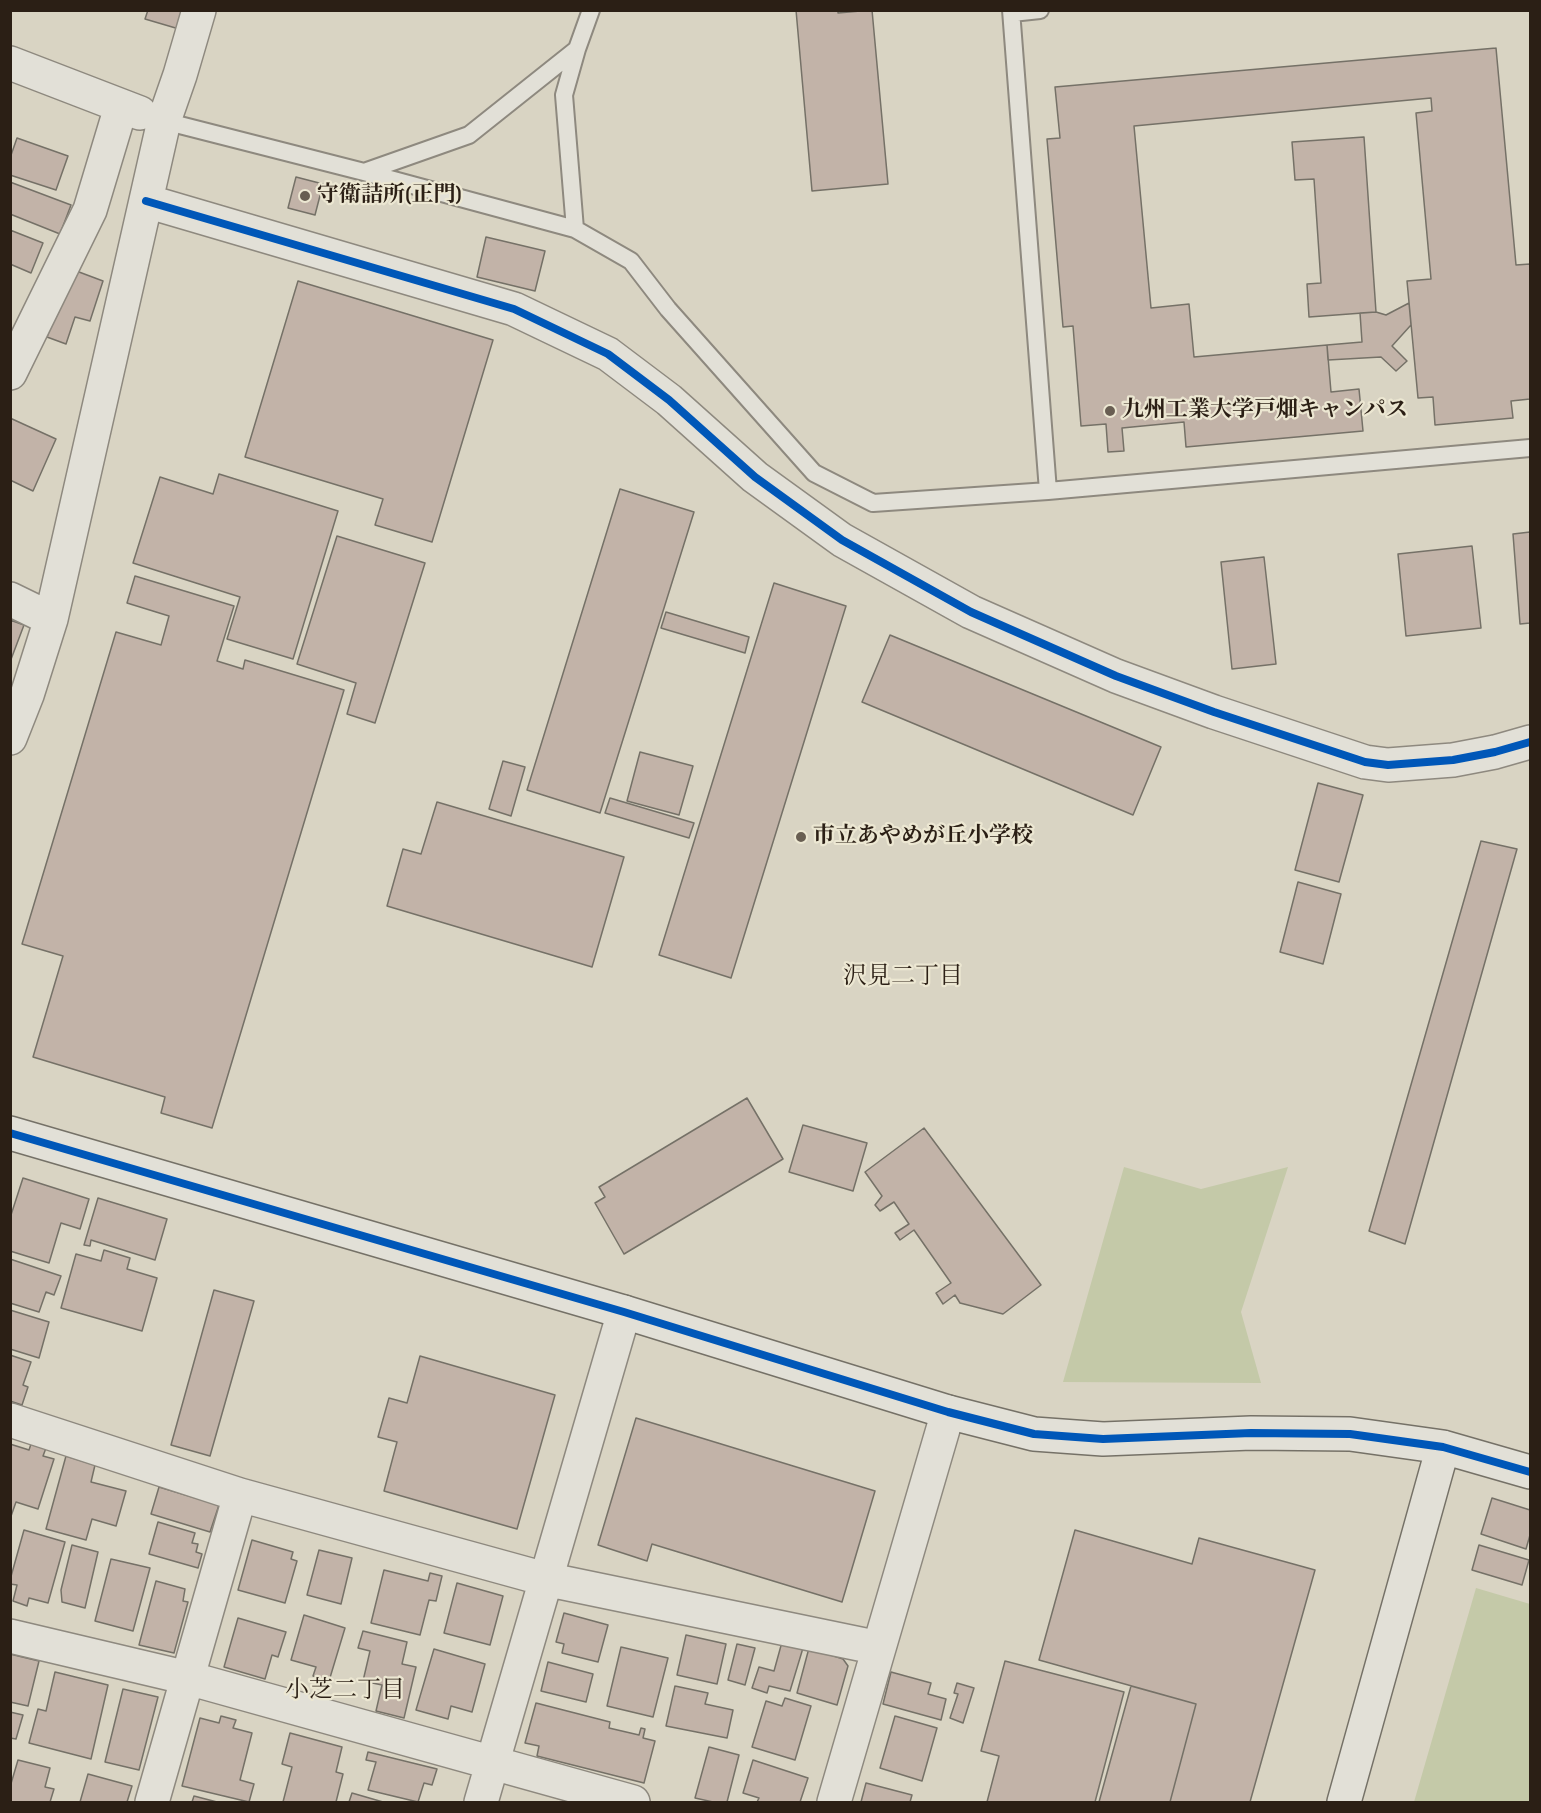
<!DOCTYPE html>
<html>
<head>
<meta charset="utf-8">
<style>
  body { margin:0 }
  #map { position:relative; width:1541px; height:1813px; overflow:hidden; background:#d9d4c3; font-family:Alegreya,serif }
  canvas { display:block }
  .frame { position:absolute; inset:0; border:12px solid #2b1f15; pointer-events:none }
</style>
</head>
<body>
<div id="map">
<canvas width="1541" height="1813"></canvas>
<div class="frame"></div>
</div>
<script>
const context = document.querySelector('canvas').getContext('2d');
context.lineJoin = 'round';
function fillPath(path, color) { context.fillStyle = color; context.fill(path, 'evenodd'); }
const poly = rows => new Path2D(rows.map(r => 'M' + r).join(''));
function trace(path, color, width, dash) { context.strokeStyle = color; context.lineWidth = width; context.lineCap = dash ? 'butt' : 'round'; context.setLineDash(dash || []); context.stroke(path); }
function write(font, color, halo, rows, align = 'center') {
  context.font = font + ' Alegreya,"Noto Serif JP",serif'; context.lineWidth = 4.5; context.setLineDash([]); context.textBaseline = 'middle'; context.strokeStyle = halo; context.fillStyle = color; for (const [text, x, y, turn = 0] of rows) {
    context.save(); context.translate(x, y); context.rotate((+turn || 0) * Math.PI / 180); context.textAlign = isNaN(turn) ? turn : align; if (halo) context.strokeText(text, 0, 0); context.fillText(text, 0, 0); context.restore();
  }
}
fillPath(poly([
  [1124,1167,1201,1189,1288,1167,1241,1312,1261,1383,1063,1382],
  [1476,1588,1530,1604,1530,1802,1414,1802]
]), '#c4c9a8');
const building = poly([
  [148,10,184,10,179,29,145,19,148,10],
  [796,10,838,10,838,13,872,10,888,184,812,191,796,10],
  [1496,48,1516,265,1530,264,1530,399,1511,401,1513,418,1435,425,1433,397,1418,398,1407,281,1431,279,1416,113,1432,111,1431,98,1134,126,1151,308,1189,304,1194,357,1327,345,1331,392,1359,389,1363,431,1186,447,1184,422,1122,428,1124,451,1108,452,1106,424,1081,426,1073,326,1063,327,1047,139,1060,138,1055,87,1496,48],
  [1364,137,1376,312,1309,317,1307,284,1321,283,1314,179,1295,180,1292,142,1364,137],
  [17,138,68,156,56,190,10,175,10,158,17,138],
  [296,177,323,184,315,215,288,208,296,177],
  [10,182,71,205,60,234,10,214,10,182],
  [10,230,43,243,31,273,10,264,10,230],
  [486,237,545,251,535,291,477,277,486,237],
  [71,269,103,281,90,321,75,317,66,344,47,337,71,269],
  [298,281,493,340,432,542,375,525,383,499,245,457,298,281],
  [1409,303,1411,325,1392,346,1407,361,1396,371,1381,357,1328,360,1327,345,1362,342,1360,313,1376,312,1386,315,1409,303],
  [10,418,56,439,33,491,10,480,10,418],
  [219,474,338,511,293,659,227,639,240,597,133,563,160,477,213,494,219,474],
  [620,489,694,512,600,813,527,790,620,489],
  [1530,532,1530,623,1520,624,1513,534,1530,532],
  [337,536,425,563,375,723,347,714,356,683,297,664,337,536],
  [1472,546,1481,628,1406,636,1398,554,1472,546],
  [1264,557,1276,664,1232,669,1221,562,1264,557],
  [135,576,234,606,217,661,243,669,245,660,344,690,212,1128,161,1113,165,1097,33,1057,63,956,22,944,116,632,161,645,169,616,127,603,135,576],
  [774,583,846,606,731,978,659,955,774,583],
  [666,612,749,637,745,653,661,628,666,612],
  [10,620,24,625,10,662,10,620],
  [890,635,1161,747,1133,815,862,702,890,635],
  [640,752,693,766,679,815,627,801,640,752],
  [503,761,525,767,511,816,489,809,503,761],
  [1318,783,1363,795,1339,882,1295,870,1318,783],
  [610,798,694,823,689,838,605,813,610,798],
  [437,802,624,857,592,967,387,906,403,849,421,854,437,802],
  [1481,841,1517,849,1405,1244,1369,1231,1481,841],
  [1298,882,1341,894,1323,964,1280,952,1298,882],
  [747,1098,783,1159,624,1254,595,1203,605,1197,599,1187,747,1098],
  [803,1125,867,1143,853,1191,789,1172,803,1125],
  [924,1128,1041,1285,1003,1314,960,1303,955,1295,943,1304,936,1293,951,1283,914,1230,900,1240,895,1233,909,1224,894,1202,880,1211,875,1205,882,1196,865,1172,924,1128],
  [23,1178,89,1199,80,1229,61,1223,49,1263,10,1251,10,1218,23,1178],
  [98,1198,167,1219,155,1260,91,1240,90,1246,84,1245,98,1198],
  [104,1250,130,1258,127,1269,157,1278,142,1331,61,1308,76,1254,101,1261,104,1250],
  [10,1259,61,1276,54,1295,46,1292,39,1312,10,1303,10,1259],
  [214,1290,254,1301,210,1456,171,1445,214,1290],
  [10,1310,49,1322,39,1358,10,1349,10,1310],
  [10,1355,31,1362,23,1385,28,1387,22,1405,10,1401,10,1355],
  [420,1356,555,1395,517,1529,384,1491,397,1442,378,1437,389,1398,407,1403,420,1356],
  [636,1418,875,1491,842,1602,652,1544,647,1561,598,1545,636,1418],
  [10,1444,29,1450,31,1444,46,1448,43,1456,54,1459,38,1509,16,1502,10,1519,10,1444],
  [66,1456,95,1465,91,1482,126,1491,116,1526,92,1519,86,1540,46,1529,66,1456],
  [159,1487,219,1505,210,1532,151,1514,159,1487],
  [1492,1498,1530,1510,1530,1535,1526,1549,1481,1534,1492,1498],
  [158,1522,195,1533,192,1543,198,1544,196,1552,202,1554,198,1568,149,1554,158,1522],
  [24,1530,65,1542,48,1603,29,1598,27,1606,13,1601,17,1585,10,1584,10,1580,24,1530],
  [1075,1530,1192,1564,1199,1538,1315,1570,1250,1802,1170,1802,1196,1704,1039,1660,1075,1530],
  [252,1540,293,1552,291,1559,297,1561,285,1603,238,1590,252,1540],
  [72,1545,98,1552,85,1608,62,1602,61,1590,72,1545],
  [1479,1545,1529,1560,1522,1585,1472,1570,1479,1545],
  [319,1550,352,1558,341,1604,307,1595,319,1550],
  [111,1559,150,1568,133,1631,95,1621,111,1559],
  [384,1570,428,1581,430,1573,442,1576,436,1601,429,1600,420,1635,371,1623,384,1570],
  [156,1581,185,1589,183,1601,188,1602,174,1653,139,1645,156,1581],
  [457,1583,503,1596,490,1645,444,1633,457,1583],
  [564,1613,608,1625,598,1662,562,1653,564,1644,556,1642,564,1613],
  [304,1615,345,1628,329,1681,313,1676,316,1667,291,1660,304,1615],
  [238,1618,286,1632,278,1657,272,1655,265,1679,224,1667,238,1618],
  [363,1631,407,1642,402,1664,416,1667,404,1718,376,1711,382,1685,363,1681,370,1651,358,1648,363,1631],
  [686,1635,726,1644,717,1684,677,1675,686,1635],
  [782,1642,803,1648,790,1691,769,1686,767,1693,752,1688,759,1667,774,1671,782,1642],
  [737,1644,755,1648,745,1685,728,1680,737,1644],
  [621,1647,668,1658,653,1717,607,1706,621,1647],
  [809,1648,843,1659,848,1666,837,1705,797,1693,809,1648],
  [434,1649,485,1664,472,1712,451,1706,448,1719,416,1710,434,1649],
  [10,1654,39,1661,28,1706,10,1702,10,1654],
  [1005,1661,1124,1692,1095,1802,987,1802,999,1756,981,1751,1005,1661],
  [548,1662,593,1674,586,1702,541,1691,548,1662],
  [55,1672,108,1685,91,1759,29,1743,38,1709,46,1711,55,1672],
  [891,1672,931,1683,928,1694,946,1699,941,1720,883,1704,891,1672],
  [957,1683,974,1688,963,1723,950,1718,958,1694,954,1693,957,1683],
  [675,1686,708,1693,705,1704,733,1710,727,1738,666,1726,675,1686],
  [1131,1686,1196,1704,1170,1802,1099,1802,1131,1686],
  [123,1689,158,1697,139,1770,105,1762,123,1689],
  [785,1698,811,1706,795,1760,752,1747,766,1701,782,1706,785,1698],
  [536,1703,610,1722,609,1728,639,1735,641,1728,645,1729,643,1738,655,1741,644,1783,537,1756,539,1746,525,1743,536,1703],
  [10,1712,23,1715,16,1739,10,1738,10,1712],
  [221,1716,236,1720,233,1728,252,1733,240,1780,254,1784,249,1802,182,1786,200,1718,219,1723,221,1716],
  [895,1716,937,1728,922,1781,880,1768,895,1716],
  [290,1733,342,1747,336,1772,343,1774,336,1802,283,1802,292,1767,282,1764,290,1733],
  [709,1747,739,1755,727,1802,713,1802,695,1798,709,1747],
  [368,1752,437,1769,432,1785,424,1783,418,1802,368,1790,376,1762,366,1760,368,1752],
  [18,1760,50,1768,45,1787,54,1789,50,1802,10,1802,10,1787,18,1760],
  [753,1760,808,1778,800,1802,757,1802,759,1798,743,1793,753,1760],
  [88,1774,132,1786,127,1802,80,1802,88,1774],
  [866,1783,912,1795,910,1802,861,1802,866,1783],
  [352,1793,383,1802,349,1802,352,1793],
  [194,1796,217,1802,192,1802,194,1796]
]);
fillPath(building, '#c2b3a8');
trace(building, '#757167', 1.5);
const lane = poly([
  [1011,10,1048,491],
  [1012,13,1040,10],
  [164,121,364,172,575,229,631,261,668,309,814,473,873,503,1048,491,1530,448],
  [364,172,469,135,577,49],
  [575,229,564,95,577,49,591,10]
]);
const street = poly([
  [10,63,140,113],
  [146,201,514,309,608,354,669,400,755,477,842,540,971,612,1116,676,1214,712,1365,762,1388,765,1453,760,1495,752,1530,742],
  [10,373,90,210,121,107],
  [10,599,51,619],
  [10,738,27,695,51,619,164,121,180,75,199,10],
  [10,1420,240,1495,545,1579,879,1648],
  [10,1636,188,1678,633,1802],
  [152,1802,240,1495],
  [481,1802,624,1312],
  [834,1802,948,1412]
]);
const secondary = poly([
  [10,1133,624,1312,948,1412,1034,1434,1103,1439,1251,1433,1350,1434,1443,1447,1530,1472],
  [1344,1802,1443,1447]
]);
trace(lane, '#8e897f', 20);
trace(street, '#8e897f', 36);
trace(secondary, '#757167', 36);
trace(lane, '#e2e0d7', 16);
trace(street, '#e2e0d7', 33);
trace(secondary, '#e2e0d7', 33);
trace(poly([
  [146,201,514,309,608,354,669,400,755,477,842,540,971,612,1116,676,1214,712,1365,762,1388,765,1453,760,1495,752,1530,742],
  [10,1133,624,1312,948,1412,1034,1434,1103,1439,1251,1433,1350,1434,1443,1447,1530,1472]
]), '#0057b8', 8);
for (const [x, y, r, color] of [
  [305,196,6,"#685e52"],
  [1110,411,6,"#685e52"],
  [801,837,6,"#685e52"]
]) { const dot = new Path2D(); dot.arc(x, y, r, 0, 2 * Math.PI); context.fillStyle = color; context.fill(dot); trace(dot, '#ece7d2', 2); }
write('bold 22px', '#2b1f15', '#ece7d2', [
  ["守衛詰所(正門)",317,196],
  ["九州工業大学戸畑キャンパス",1122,411],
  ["市立あやめが丘小学校",813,837]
], 'left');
write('24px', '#2b1f15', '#ece7d2', [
  ["沢見二丁目",903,977],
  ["小芝二丁目",345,1691]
]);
</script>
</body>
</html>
